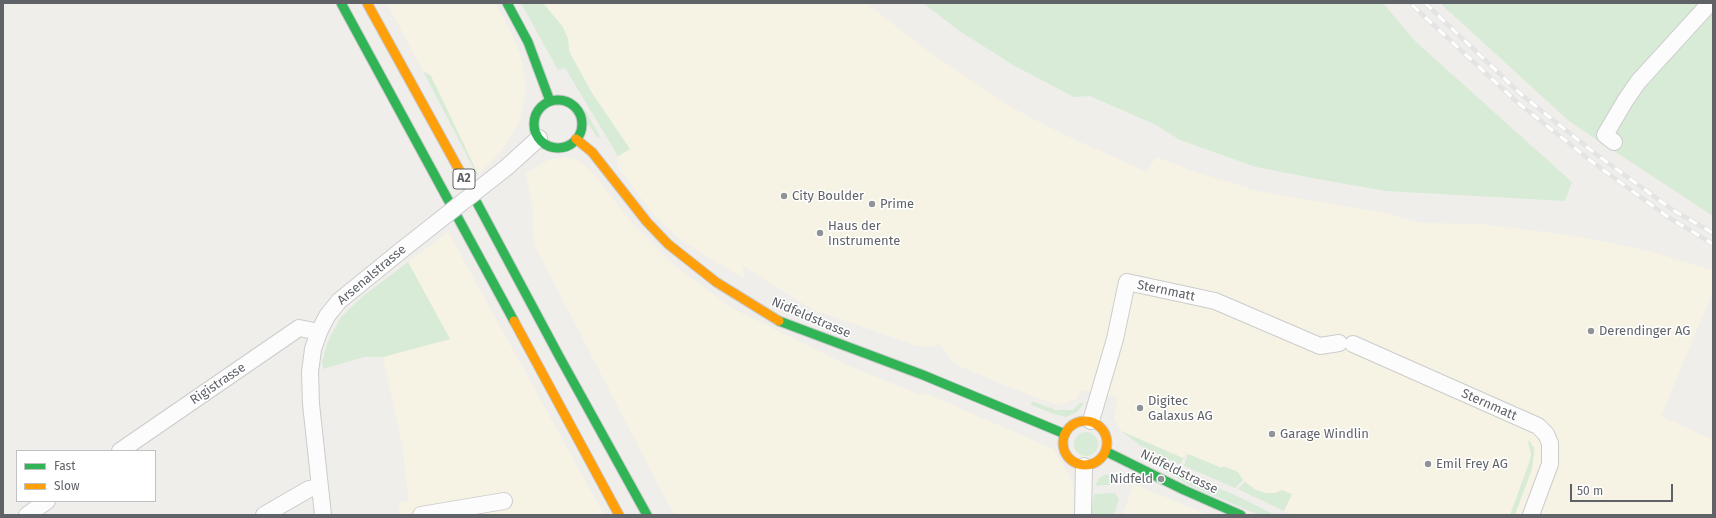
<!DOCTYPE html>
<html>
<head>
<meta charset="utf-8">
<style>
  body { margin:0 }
  #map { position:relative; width:1716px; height:518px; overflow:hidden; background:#efeeea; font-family:"Fira Sans",sans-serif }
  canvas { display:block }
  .frame { position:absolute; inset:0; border:4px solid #5f6368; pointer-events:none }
  .legend { position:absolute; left:16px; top:450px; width:140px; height:52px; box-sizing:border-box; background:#fff; border:1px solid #bfc1c3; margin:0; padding:5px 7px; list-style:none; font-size:12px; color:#5f6368 }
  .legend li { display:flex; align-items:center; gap:8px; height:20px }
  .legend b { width:20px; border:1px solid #bfc1c3 }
  .scale { position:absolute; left:1570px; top:484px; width:103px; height:18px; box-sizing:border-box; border:2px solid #5f6368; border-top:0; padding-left:5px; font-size:12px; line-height:14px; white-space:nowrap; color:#5f6368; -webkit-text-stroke:3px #fff; paint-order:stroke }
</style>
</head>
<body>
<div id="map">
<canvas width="1716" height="518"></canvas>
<div class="frame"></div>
<ul class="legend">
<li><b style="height:5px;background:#30b455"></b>Fast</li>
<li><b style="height:5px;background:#ff9f0a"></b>Slow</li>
</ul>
<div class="scale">50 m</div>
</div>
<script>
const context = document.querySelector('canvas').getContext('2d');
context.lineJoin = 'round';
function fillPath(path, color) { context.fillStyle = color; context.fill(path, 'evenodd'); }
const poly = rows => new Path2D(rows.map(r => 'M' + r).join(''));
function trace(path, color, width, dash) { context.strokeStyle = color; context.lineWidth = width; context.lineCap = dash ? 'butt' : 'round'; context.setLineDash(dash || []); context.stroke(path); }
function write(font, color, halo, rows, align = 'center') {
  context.font = font + ' "Fira Sans",sans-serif'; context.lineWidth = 3; context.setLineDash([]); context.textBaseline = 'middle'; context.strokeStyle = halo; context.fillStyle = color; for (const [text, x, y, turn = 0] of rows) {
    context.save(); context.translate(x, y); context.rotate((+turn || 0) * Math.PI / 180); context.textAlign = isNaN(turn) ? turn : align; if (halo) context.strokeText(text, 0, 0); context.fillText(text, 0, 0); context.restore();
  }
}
fillPath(poly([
  [387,3,495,3,507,24,520,54,525,79,525,96,520,120,510,138,500,153,478,174,431,76,423,71],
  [543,3,866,3,922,47,1011,107,1060,133,1147,172,1156,157,1198,173,1258,191,1389,214,1420,223,1480,224,1576,236,1645,250,1711,270,1713,271,1713,291,1661,416,1713,440,1713,515,1291,515,1284,511,1292,494,1282,490,1275,493,1265,493,1256,490,1247,485,1238,472,1224,466,1222,468,1185,453,1183,458,1121,431,1114,418,1118,397,1081,390,1076,399,1058,405,1006,386,955,364,939,344,932,347,926,347,914,345,812,309,743,266,744,279,682,241,654,215,617,166,618,156,630,149,592,93,569,51,568,39,562,27],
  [566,157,575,159,591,171,632,223,676,267,735,310,847,365,923,396,925,393,948,403,1053,449,1066,469,1072,483,1074,490,1074,515,676,515,666,500,535,246,533,236,533,210,526,173,549,160],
  [448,232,604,515,400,515,399,503,409,501,402,444,383,357,450,339,408,262],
  [1134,484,1172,500,1208,515,1122,515]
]), '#f7f3e4');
fillPath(poly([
  [521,3,543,3,563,27,568,39,569,51,592,93,630,149,618,156,565,68,558,70],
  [923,3,1383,3,1416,42,1572,182,1565,201,1386,191,1323,180,1256,167,1180,140,1156,125,1090,96,1074,97,1013,65,958,30],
  [1440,3,1713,3,1713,216,1570,122],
  [423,71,431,76,478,174,477,175],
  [584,108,600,137,598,138,587,122],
  [408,262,450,339,383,357,364,357,323,369,322,362,328,341,341,317,363,296],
  [1032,401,1056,410,1073,410,1080,403,1084,403,1077,412,1066,417,1054,414,1031,405],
  [1121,431,1183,458,1180,465,1141,446],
  '1074 444a12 12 0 1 1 24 0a12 12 0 1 1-24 0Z',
  [1529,440,1534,448,1534,453,1532,469,1515,515,1510,515,1529,463,1531,454,1528,442],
  [1188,454,1222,468,1223,466,1238,472,1243,480,1235,488,1184,466],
  [1154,461,1237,496,1275,515,1259,515,1191,486,1153,464],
  [1113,474,1122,476,1117,484,1095,486,1099,478,1105,475],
  [1245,482,1256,490,1265,493,1275,493,1282,490,1292,494,1284,511,1238,489],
  [1115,493,1119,499,1114,515,1091,515,1094,494]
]), '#d8ebd6');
const street = poly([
  [1614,142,1605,135,1625,101,1638,82,1710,3],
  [507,167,539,138],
  [1353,344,1538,426,1546,434,1550,443,1550,464,1531,515],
  [1091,421,1115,339,1127,282,1215,301,1320,346,1339,343],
  [120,451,299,328,319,332],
  [27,515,47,501],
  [264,515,309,489,319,487],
  [323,515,311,404,310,372,313,349,319,332,327,316,339,301,403,249],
  [421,515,504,501],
  [1083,515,1084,466]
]);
const fast = poly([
  [341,3,514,321],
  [507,3,528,42,550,101],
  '534 124a24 24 0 1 1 48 0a24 24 0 1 1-48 0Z',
  [468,186,559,356,647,515],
  [779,321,923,375,1065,434],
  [1107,452,1184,490,1241,515]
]);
const slow = poly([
  [367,3,468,186],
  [576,139,592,152,647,222,668,244,716,282,779,321],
  [514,321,619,515],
  '1063 443a22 22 0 1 1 44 0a22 22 0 1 1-44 0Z'
]);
trace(street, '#cbcccc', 18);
trace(fast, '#cacacb', 11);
trace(slow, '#cacacb', 11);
trace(street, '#fdfcfc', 16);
trace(fast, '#30b455', 9);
trace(slow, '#ff9f0a', 9);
const rail = poly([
  [1425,3,1523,96,1597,155,1673,210,1713,233],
  [1412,5,1517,102,1591,161,1668,217,1713,244]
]);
trace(rail, '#e4e4e4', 4.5);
trace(rail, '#fff', 3, [9]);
const streetBridge = poly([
  [403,249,507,167]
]);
trace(streetBridge, '#cbcccc', 18, []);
trace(streetBridge, '#fdfcfc', 16);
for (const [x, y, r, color] of [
  [784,196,4,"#919496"],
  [872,204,4,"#919496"],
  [820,233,4,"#919496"],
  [1591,331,4,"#919496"],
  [1140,408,4,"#919496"],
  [1272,434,4,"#919496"],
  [1428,464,4,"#919496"],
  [1161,479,4,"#919496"]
]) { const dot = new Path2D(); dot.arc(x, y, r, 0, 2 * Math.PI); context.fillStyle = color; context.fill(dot); trace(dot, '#fff', 1.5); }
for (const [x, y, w] of [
  [464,179,22]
]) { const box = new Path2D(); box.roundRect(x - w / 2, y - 10, w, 20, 3); context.fillStyle = '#fff'; context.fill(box); trace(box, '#5f6368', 1); }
write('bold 12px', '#5f6368', null, [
  ["A2",464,179]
]);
write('13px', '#5f6368', '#fff', [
  ["City Boulder",792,196],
  ["Prime",880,204],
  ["Haus der",828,226],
  ["Instrumente",828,241],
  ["Derendinger AG",1599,331],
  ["Digitec",1148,401],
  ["Galaxus AG",1148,416],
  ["Garage Windlin",1280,434],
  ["Emil Frey AG",1436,464],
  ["Nidfeld",1153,479,"right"]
], 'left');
write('13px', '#5f6368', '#fff', [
  ["Arsenalstrasse",372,275,-40],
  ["Sternmatt",1166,291,12],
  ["Nidfeldstrasse",811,318,23],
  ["Rigistrasse",218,384,-34],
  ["Sternmatt",1489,405,24],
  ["Nidfeldstrasse",1179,472,26]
]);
</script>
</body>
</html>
